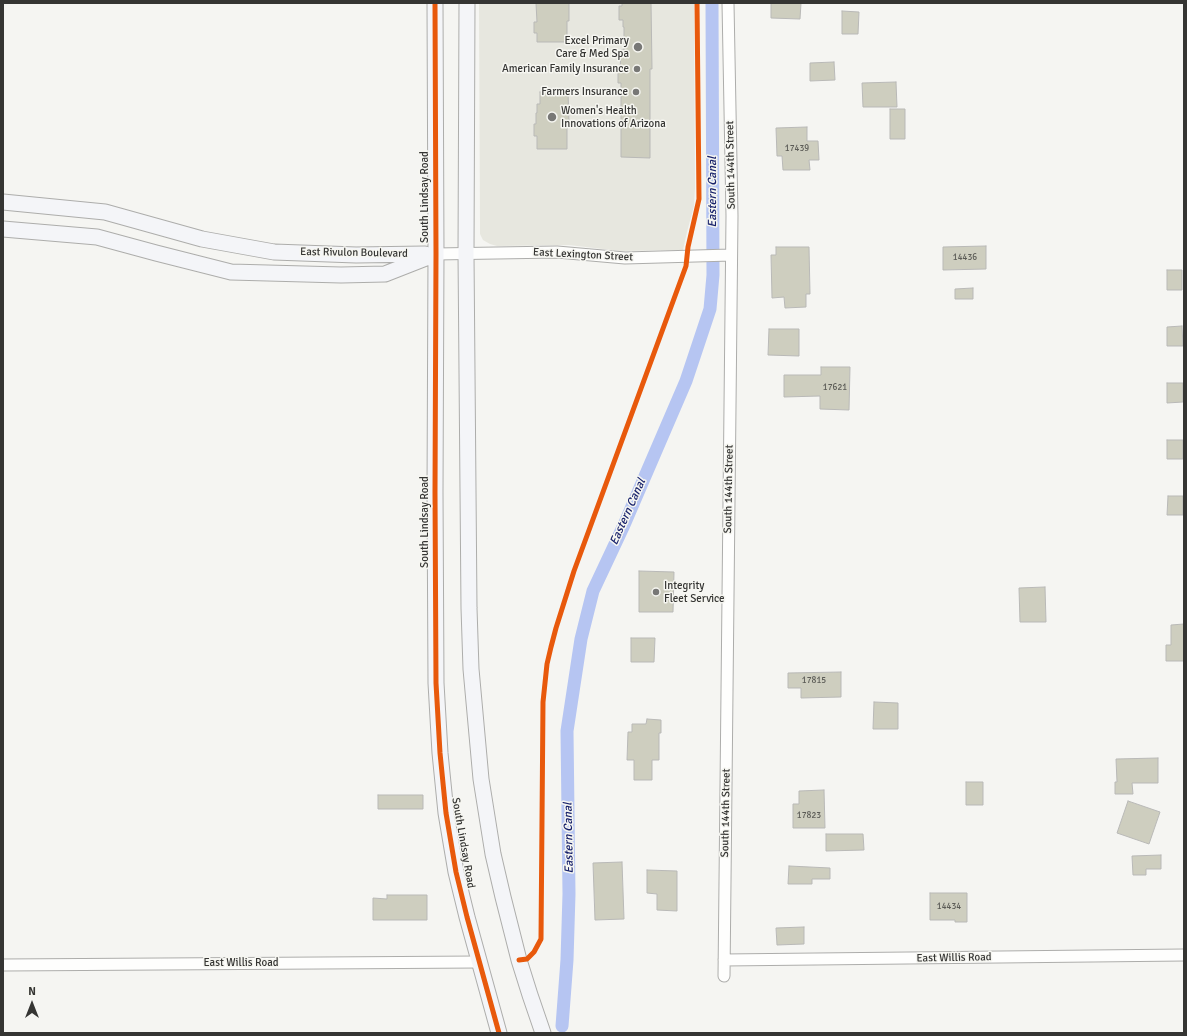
<!DOCTYPE html>
<html>
<head>
<meta charset="utf-8">
<style>
  body { margin:0 }
  #map { position:relative; width:1187px; height:1036px; overflow:hidden; background:#f5f5f2; font-family:Signika,sans-serif }
  canvas { display:block }
  .frame { position:absolute; inset:0; border:4px solid #353533; pointer-events:none }
  .north { position:absolute; left:12px; top:984px; width:40px; height:40px; -webkit-text-stroke:3px #f6f6f1; paint-order:stroke; rotate:0deg; font-size:11px; font-weight:700; line-height:16px; text-align:center; color:#353533 }
  .north::after { content:''; display:block; margin:auto; width:14px; height:18px; background:#353533; clip-path:polygon(50% 0,100% 100%,50% 72%,0 100%) }
</style>
</head>
<body>
<div id="map">
<canvas width="1187" height="1036"></canvas>
<div class="frame"></div>
<div class="north">N</div>
</div>
<script>
const context = document.querySelector('canvas').getContext('2d');
context.lineJoin = 'round';
function fillPath(path, color) { context.fillStyle = color; context.fill(path, 'evenodd'); }
const poly = rows => new Path2D(rows.map(r => 'M' + r).join(''));
function trace(path, color, width, dash) { context.strokeStyle = color; context.lineWidth = width; context.lineCap = dash ? 'butt' : 'round'; context.setLineDash(dash || []); context.stroke(path); }
function write(font, color, halo, rows, align = 'center') {
  context.font = font + ' Signika,sans-serif'; context.lineWidth = 3; context.setLineDash([]); context.textBaseline = 'middle'; context.strokeStyle = halo; context.fillStyle = color; for (const [text, x, y, turn = 0] of rows) {
    context.save(); context.translate(x, y); context.rotate((+turn || 0) * Math.PI / 180); context.textAlign = isNaN(turn) ? turn : align; if (halo) context.strokeText(text, 0, 0); context.fillText(text, 0, 0); context.restore();
  }
}
fillPath(poly([
  [479,3,694,3,695,188,694,206,687,232,683,250,620,251,569,245,497,246,490,244,483,240,480,234,480,226]
]), '#e7e7df');
trace(poly([
  [562,1026,567,960,569,894,567,731,581,639,593,591,624,525,686,381,710,309,713,275,712,3]
]), '#b6c5f2', 13);
const building = poly([
  [536,3,569,3,569,21,567,21,567,42,537,42,537,33,534,33,534,22,537,22,536,3],
  [622,3,651,3,652,69,650,69,650,158,621,157,621,83,618,83,618,72,620,72,621,50,624,50,624,27,623,27,623,20,619,20,619,6,622,6,622,3],
  [771,3,801,3,800,19,771,18,771,3],
  [842,11,859,12,858,34,842,34,842,11],
  [834,62,835,80,810,81,810,63,834,62],
  [896,82,897,107,863,107,862,83,896,82],
  [540,92,568,92,569,122,567,122,567,149,537,149,537,136,534,136,534,124,536,124,536,113,537,113,537,104,540,104,540,92],
  [890,109,905,109,905,139,890,139,890,109],
  [807,127,807,141,818,141,819,160,809,160,810,170,783,170,782,156,777,156,776,128,807,127],
  [986,246,986,269,943,270,943,247,986,246],
  [776,247,809,247,810,294,806,294,806,307,785,308,784,297,772,298,771,255,776,255,776,247],
  [1167,270,1182,270,1182,290,1167,290,1167,270],
  [973,288,973,299,955,299,955,289,973,288],
  [1182,326,1183,346,1167,346,1167,327,1182,326],
  [769,329,799,329,799,356,768,355,769,329],
  [821,367,850,367,849,410,820,409,820,396,784,397,784,375,821,375,821,367],
  [1167,383,1183,383,1183,402,1167,403,1167,383],
  [1167,440,1183,440,1183,459,1167,459,1167,440],
  [1168,496,1183,496,1183,515,1167,515,1168,496],
  [639,571,674,572,673,612,639,612,639,571],
  [1045,587,1046,622,1020,622,1019,588,1045,587],
  [1184,624,1184,661,1166,661,1166,645,1171,645,1171,625,1184,624],
  [631,638,655,638,654,662,631,662,631,638],
  [841,672,841,697,801,698,801,688,788,688,788,673,841,672],
  [874,702,898,703,898,729,873,729,874,702],
  [647,719,661,720,661,733,659,733,659,760,652,760,652,780,634,780,634,760,627,760,628,732,632,732,632,724,646,724,647,719],
  [1158,758,1158,783,1132,783,1133,794,1115,794,1115,782,1117,782,1116,759,1158,758],
  [966,782,983,782,983,805,966,805,966,782],
  [824,790,825,828,793,828,793,804,799,804,799,791,824,790],
  [378,795,423,795,423,809,378,809,378,795],
  [1128,801,1160,812,1149,844,1117,833,1128,801],
  [826,834,863,834,864,850,826,851,826,834],
  [1161,855,1161,869,1146,869,1146,875,1133,875,1132,856,1161,855],
  [622,862,624,919,595,920,593,863,622,862],
  [789,866,830,868,830,879,812,879,812,884,788,884,789,866],
  [647,870,677,871,677,911,657,910,657,894,647,893,647,870],
  [930,893,967,893,967,922,955,922,955,920,930,920,930,893],
  [387,895,427,895,427,920,373,920,373,898,387,899,387,895],
  [804,927,804,944,777,945,776,928,804,927]
]);
fillPath(building, '#cecebf');
trace(building, '#b9b9b7', 1);
const street = poly([
  [436,254,557,252,625,258,731,255],
  [724,960,1184,955],
  [3,965,479,962],
  [724,976,732,216,728,3]
]);
const secondary = poly([
  [435,3,436,254,435,492,436,683,440,753,446,813,456,872,467,917,499,1033],
  [467,3,466,254,469,608,471,669,481,779,493,854,503,897,519,960,530,995,543,1033],
  [3,202,105,212,202,239,274,252,356,255,425,254],
  [3,229,97,237,156,253,231,272,341,275,385,274,436,254]
]);
trace(street, '#adadab', 13);
trace(secondary, '#adadab', 17);
trace(street, '#fefefd', 11);
trace(secondary, '#f4f5f8', 15);
trace(poly([
  [435,3,436,254,435,492,436,683,440,753,446,813,456,872,467,917,499,1033],
  [519,960,527,959,534,952,541,939,543,702,547,664,551,647,556,628,574,571,686,266,688,247,699,199,697,3]
]), '#e8590c', 5);
for (const [x, y, r, color] of [
  [638,47,5,"#787876"],
  [637,69,4,"#787876"],
  [636,92,4,"#787876"],
  [552,117,5,"#787876"],
  [656,592,4,"#787876"]
]) { const dot = new Path2D(); dot.arc(x, y, r, 0, 2 * Math.PI); context.fillStyle = color; context.fill(dot); trace(dot, '#f6f6f1', 1.5); }
write('9px', '#5b5b56', null, [
  ["17439",797,149],
  ["14436",965,258],
  ["17621",835,388],
  ["17815",814,681],
  ["17823",809,816],
  ["14434",949,907]
]);
write('11px', '#353533', '#f6f6f1', [
  ["Excel Primary",629,41],
  ["Care & Med Spa",629,54],
  ["American Family Insurance",629,69],
  ["Farmers Insurance",628,92],
  ["Women's Health",561,111,"left"],
  ["Innovations of Arizona",561,124,"left"],
  ["Integrity",664,586,"left"],
  ["Fleet Service",664,599,"left"]
], 'right');
write('11px', '#353533', '#f6f6f1', [
  ["South 144th Street",731,165,-91],
  ["South Lindsay Road",425,197,-90],
  ["East Rivulon Boulevard",354,253,1],
  ["East Lexington Street",583,255,3],
  ["South 144th Street",729,489,-89],
  ["South Lindsay Road",425,522,-90],
  ["South 144th Street",726,813,-89],
  ["South Lindsay Road",463,843,80],
  ["East Willis Road",954,958,-1],
  ["East Willis Road",241,963]
]);
write('italic 12px', '#18226c', '#f6f6f1', [
  ["Eastern Canal",713,192,-90],
  ["Eastern Canal",628,512,-66],
  ["Eastern Canal",569,838,-91]
]);
</script>
</body>
</html>
